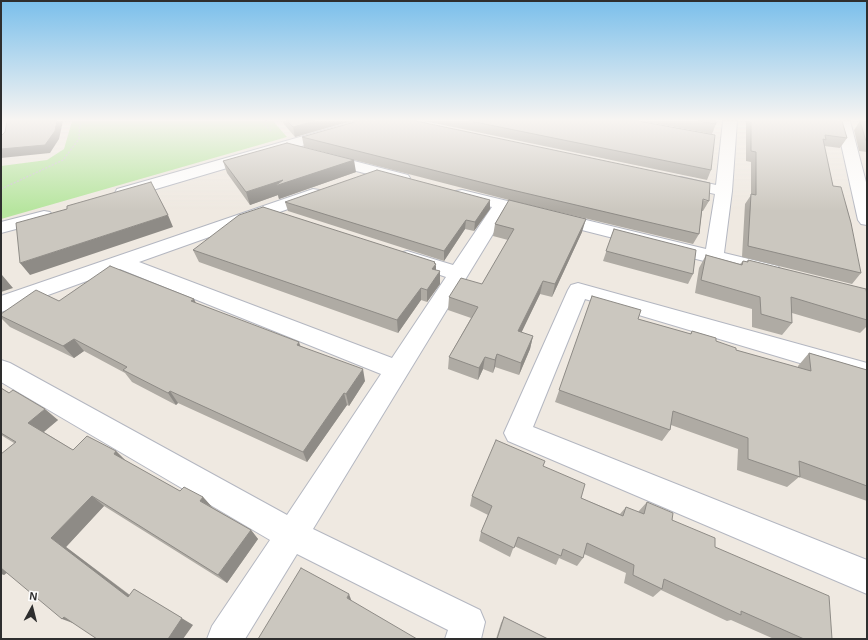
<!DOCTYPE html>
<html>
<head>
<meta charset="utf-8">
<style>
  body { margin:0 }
  #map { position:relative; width:868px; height:640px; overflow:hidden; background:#efe9e1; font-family:Arial,sans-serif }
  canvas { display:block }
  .frame { position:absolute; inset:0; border:2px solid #2e2e2e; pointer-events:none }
  .north { position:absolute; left:12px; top:588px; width:40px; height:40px; -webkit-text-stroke:3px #fff; paint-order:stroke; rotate:7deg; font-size:11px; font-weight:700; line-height:16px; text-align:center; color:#2e2e2e }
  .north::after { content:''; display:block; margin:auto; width:14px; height:18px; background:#2e2e2e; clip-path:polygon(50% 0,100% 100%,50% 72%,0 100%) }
</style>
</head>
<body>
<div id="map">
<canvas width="868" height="640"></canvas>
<div class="frame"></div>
<div class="north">N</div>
</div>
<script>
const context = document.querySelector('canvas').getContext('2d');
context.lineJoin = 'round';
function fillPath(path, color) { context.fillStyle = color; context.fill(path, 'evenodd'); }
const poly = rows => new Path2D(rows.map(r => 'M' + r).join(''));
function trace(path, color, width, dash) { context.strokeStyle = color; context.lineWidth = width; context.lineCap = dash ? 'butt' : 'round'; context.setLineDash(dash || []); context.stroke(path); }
fillPath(poly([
  [72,121,273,121,287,137,1,219,1,166,47,160,64,149]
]), '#b6e59e');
const minor = poly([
  [1,121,13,121,9,139,7,142,2,143,1,121],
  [356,121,378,121,376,124,129,197,123,198,117,197,115,193,117,189,356,121],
  [723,121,737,121,732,191,724,253,778,266,781,271,778,276,771,278,507,211,313,529,480,610,485,622,481,639,445,639,448,630,297,554,245,639,207,639,212,626,270,540,1,382,1,360,10,363,287,515,381,374,120,269,1,312,1,296,313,189,319,190,321,194,319,198,139,262,392,358,446,277,400,261,397,257,400,253,407,251,453,265,492,207,456,199,454,195,456,191,462,190,706,249,715,194,675,185,673,182,675,179,681,177,716,185,723,121],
  [836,121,850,121,867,186,867,225,861,224,858,220,836,121],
  [327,154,408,175,410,178,408,181,402,183,322,162,319,159,322,156,327,154],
  [44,211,50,212,53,216,50,220,1,233,1,222,44,211],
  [578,283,867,363,867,383,585,299,533,427,867,560,867,594,508,441,504,433,568,290,571,285,578,283]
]);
trace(minor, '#b4b7c1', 2);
trace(poly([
  [267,121,263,122,271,131],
  [1,189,63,160,79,139,80,121]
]), '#c9c9c9', 1.5, [2, 1.5]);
fillPath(minor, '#fff');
fillPath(poly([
  [282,121,351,121,295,137,283,123],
  [424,121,638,121,711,170,707,180],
  [642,121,716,121,716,124,712,134],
  [746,121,842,121,847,138,840,148,824,146,833,186,861,273,852,284,742,257,745,204,751,195,751,162,746,161],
  [860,121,867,121,867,152,859,151,854,130],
  [302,137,709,201,703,211,702,211,699,234,693,244,521,203,582,232,552,297,540,294,521,332,533,336,530,349,519,375,495,367,493,373,483,369,478,380,448,369,449,357,471,318,448,310,449,297,482,284,508,240,493,236,495,224,509,200,304,147],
  [223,161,356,172,279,199,278,195,250,205,227,173],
  [490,200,490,209,474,231,465,229,444,261,288,211,285,202],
  [614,229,693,274,688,284,603,261],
  [193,250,435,264,436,270,440,284,427,302,421,300,398,333,199,262],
  [706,255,740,264,743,261,747,262,748,260,867,295,867,326,860,333,792,313,792,323,782,335,752,327,752,309,695,293,699,268],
  [592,296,638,319,690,334,692,331,736,350,798,368,798,366,809,353,867,370,867,501,799,477,787,487,737,470,738,449,671,425,670,430,662,441,555,402],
  [59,301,196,303,301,346,365,381,349,406,347,405,307,462,178,403,176,405,132,382,125,373,84,351,74,358,10,327,1,318,1,314],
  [1,388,58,420,44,432,73,450,116,451,126,461,180,491,203,497,212,507,251,530,258,539,227,583,104,506,66,547,130,595,193,625,7,573,4,575,14,443,1,435],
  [543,466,581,498,620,514,626,507,638,512,647,502,672,520,715,547,832,639,774,639,731,620,727,621,661,590,653,597,624,583,626,573,584,554,583,558,577,566,559,558,556,565,514,546,510,557,479,541,481,532,488,515,470,506,472,496],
  [504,617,548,639,496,639,501,623]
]), '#afaba4');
fillPath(poly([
  [57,121,63,121,59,139,50,153,1,158,1,149],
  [315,121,351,121,295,137,293,127],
  [354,160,356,172,279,199,278,195,250,205,246,192,283,180],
  [490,200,490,209,474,231,475,222],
  [168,215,173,227,30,275,20,263],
  [586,219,582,232,552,297,555,284],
  [466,220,465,229,444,261,444,251],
  [435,262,435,266,436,264,436,276,432,269],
  [440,271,440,284,427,302,427,290],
  [1,275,2,275,13,288,1,292],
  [543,281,540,294,516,344,518,331],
  [421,288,421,300,398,333,397,320],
  [194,299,200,311,191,301],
  [533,336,530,349,519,375,521,363],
  [74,339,84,351,74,358,63,346],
  [299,342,303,354,297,345],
  [497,354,495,367,493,373,495,360],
  [485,357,483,369,478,380,479,368],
  [363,369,365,381,349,406,346,394],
  [170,391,178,403,176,405,168,393],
  [344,393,347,405,307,462,303,452],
  [45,409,58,420,41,434,28,423],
  [116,451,127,462,114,454],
  [92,496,104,506,66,547,141,604,128,597,51,538],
  [203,497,212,507,200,501],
  [251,530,258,539,227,583,218,575],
  [1,565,10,569,4,575,1,574],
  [134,589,193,625,183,639,168,639],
  [349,594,352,602,347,598],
  [64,617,78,625,62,619]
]), '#8e8b86');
const building = poly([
  [7,121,57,121,55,131,45,145,1,149,1,136,5,132,7,121],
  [287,121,315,121,293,127,287,121],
  [358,121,416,121,710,183,709,201,703,199,699,234,508,189,302,137,358,121],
  [470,121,638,121,715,135,711,170,470,121],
  [699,121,716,121,716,124,699,121],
  [751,121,842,121,847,138,825,135,826,140,823,139,833,186,841,187,851,223,861,273,748,246,751,194,756,195,756,152,751,151,751,121],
  [860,121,867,122,867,141,866,141,860,121],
  [287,143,354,160,275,186,283,180,246,192,223,161,287,143],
  [377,170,490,200,475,222,466,220,444,251,285,202,377,170],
  [151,182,168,215,20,263,16,223,67,209,67,206,151,182],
  [509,200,586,219,555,284,543,281,518,331,533,336,521,363,497,354,495,360,485,357,479,368,449,357,478,307,449,297,461,278,482,284,514,229,495,224,509,200],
  [263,207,435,262,434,263,436,264,432,269,440,271,427,290,421,288,397,320,193,250,239,215,263,207],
  [614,229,696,250,693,274,606,251,614,229],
  [706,255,742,265,743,261,748,262,748,260,866,289,867,295,867,320,791,297,792,323,761,314,760,297,701,280,706,255],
  [110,266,194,299,191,301,299,342,297,345,363,369,346,394,344,393,303,452,170,391,168,393,123,370,127,367,74,339,63,346,1,316,1,314,36,290,59,301,110,266],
  [592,296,641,310,638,319,691,334,692,331,716,338,716,341,736,348,736,350,811,371,809,353,867,370,867,486,799,461,800,477,748,459,748,438,673,411,670,430,559,390,592,296],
  [1,388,9,393,13,390,45,409,28,423,73,450,87,436,116,451,114,454,180,491,184,487,203,497,200,501,251,530,218,575,92,496,51,538,128,597,134,589,182,618,168,639,97,639,64,617,62,619,1,568,1,454,16,442,1,433,1,388],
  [496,440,545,461,543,466,585,484,581,498,623,516,626,507,644,514,647,502,673,513,672,520,715,538,715,547,829,596,832,639,804,639,741,611,741,615,664,579,662,589,633,575,634,565,587,543,583,558,563,549,561,556,518,537,514,548,481,532,492,506,472,496,496,440],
  [301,568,349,594,347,598,417,639,258,639,301,568],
  [504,617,548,639,497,639,504,617]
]);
fillPath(building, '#cbc7bf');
trace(building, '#8e8b86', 1);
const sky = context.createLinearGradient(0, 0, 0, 211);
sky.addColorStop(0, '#7abfeb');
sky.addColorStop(0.57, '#f8f5f2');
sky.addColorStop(1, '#f8f5f200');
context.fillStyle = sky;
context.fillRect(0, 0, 868, 211);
</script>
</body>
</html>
